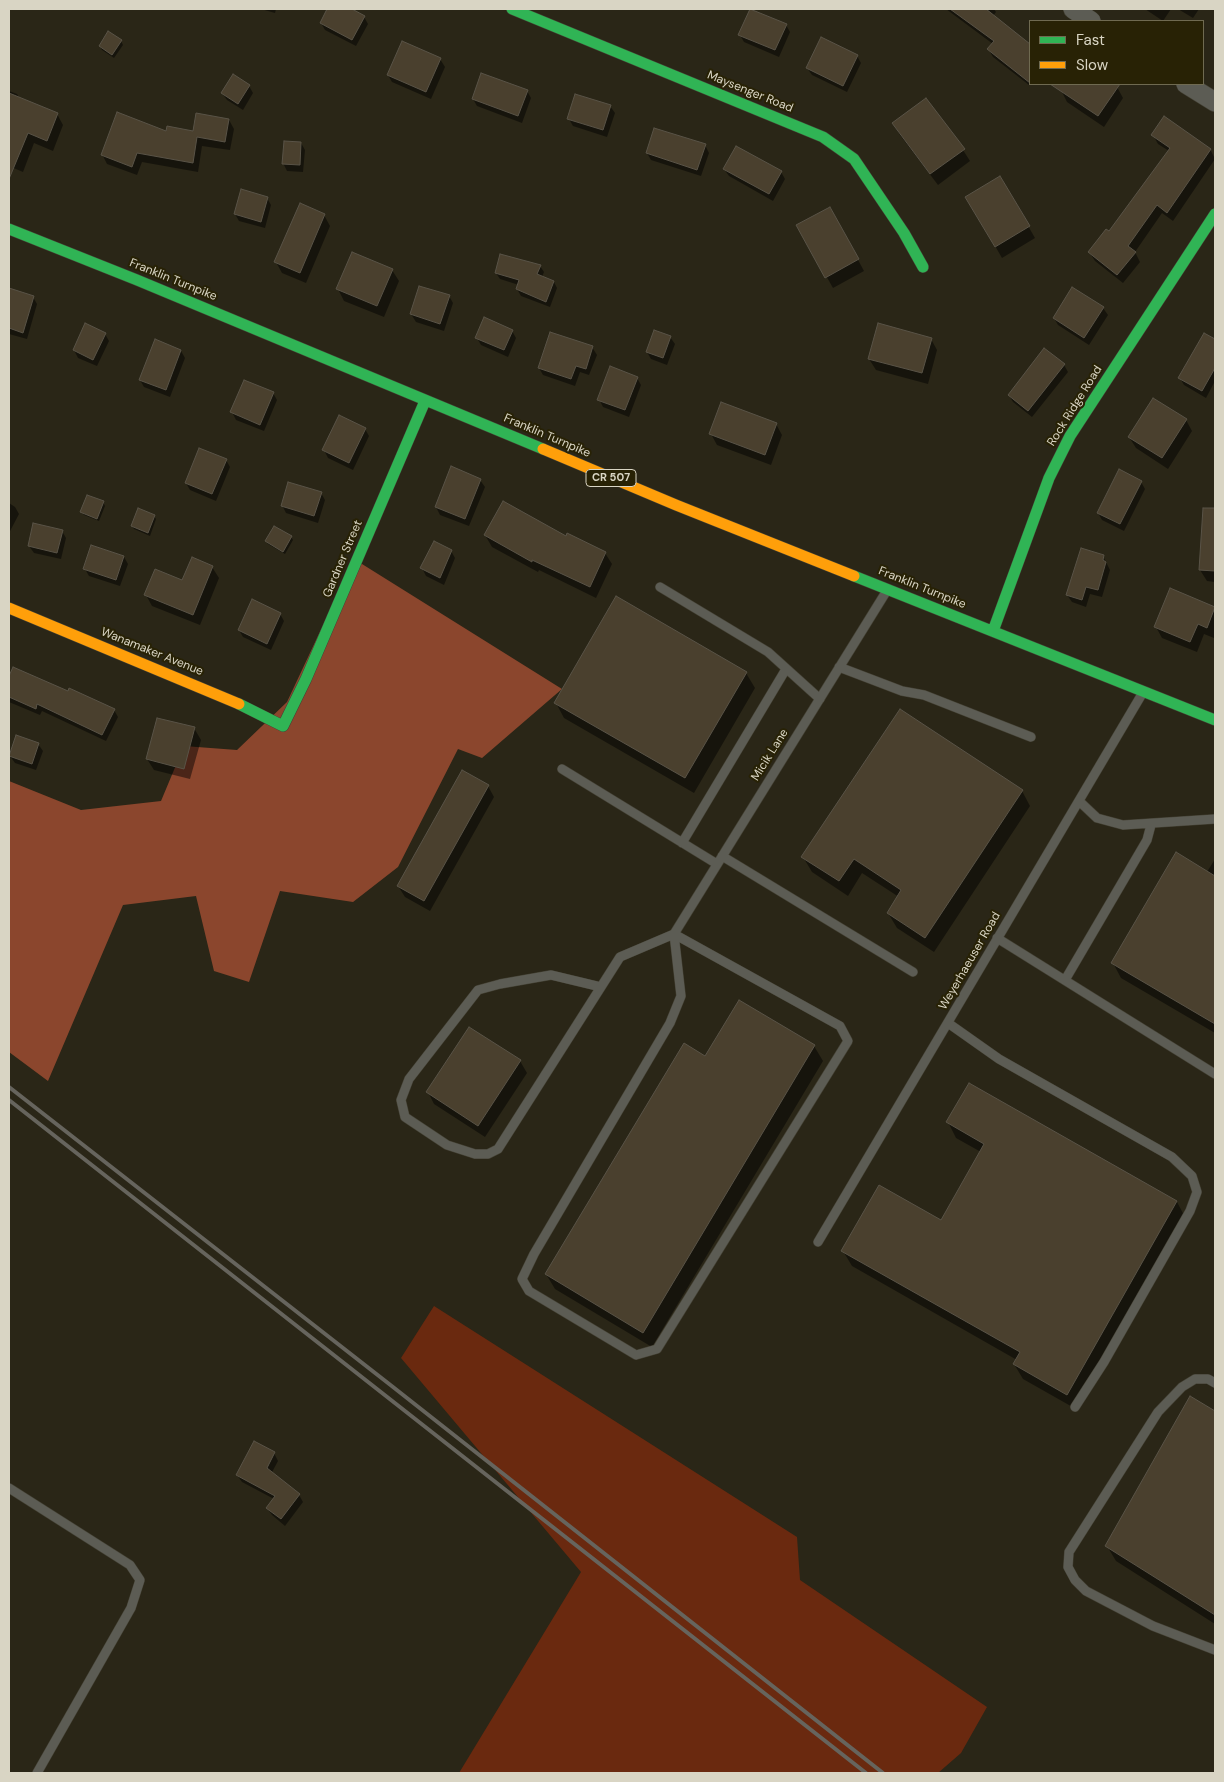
<!DOCTYPE html>
<html>
<head>
<meta charset="utf-8">
<style>
  body { margin:0 }
  #map { position:relative; width:1224px; height:1782px; overflow:hidden; background:#2a2617; font-family:"DM Sans",sans-serif }
  canvas { display:block }
  .frame { position:absolute; inset:0; border:10px solid #d9d5c4; pointer-events:none }
  .legend { position:absolute; left:1029px; top:20px; width:175px; height:65px; box-sizing:border-box; background:#282205; border:1px solid #6f6a51; margin:0; padding:6px 9px; list-style:none; font-size:15px; color:#d9d5c4 }
  .legend li { display:flex; align-items:center; gap:10px; height:25px }
  .legend b { width:25px; border:1px solid #6f6a51 }
</style>
</head>
<body>
<div id="map">
<canvas width="1224" height="1782"></canvas>
<div class="frame"></div>
<ul class="legend">
<li><b style="height:6px;background:#30b455"></b>Fast</li>
<li><b style="height:6px;background:#ff9f0a"></b>Slow</li>
</ul>
</div>
<script>
const context = document.querySelector('canvas').getContext('2d');
context.lineJoin = 'round';
function fillPath(path, color) { context.fillStyle = color; context.fill(path, 'evenodd'); }
const poly = rows => new Path2D(rows.map(r => 'M' + r).join(''));
function trace(path, color, width, dash) { context.strokeStyle = color; context.lineWidth = width; context.lineCap = dash ? 'butt' : 'round'; context.setLineDash(dash || []); context.stroke(path); }
function write(font, color, halo, rows, align = 'center') {
  context.font = font + ' "DM Sans",sans-serif'; context.lineWidth = 4; context.setLineDash([]); context.textBaseline = 'middle'; context.strokeStyle = halo; context.fillStyle = color; for (const [text, x, y, turn = 0] of rows) {
    context.save(); context.translate(x, y); context.rotate((+turn || 0) * Math.PI / 180); context.textAlign = isNaN(turn) ? turn : align; if (halo) context.strokeText(text, 0, 0); context.fillText(text, 0, 0); context.restore();
  }
}
fillPath(poly([
  [434,1306,797,1537,800,1580,987,1707,961,1753,938,1773,459,1773,581,1572,401,1358]
]), '#6a290f');
fillPath(poly([
  [354,559,562,689,482,758,458,749,398,867,353,902,280,891,249,982,214,971,196,896,123,905,48,1081,9,1052,9,781,81,810,161,801,184,746,237,750,287,702]
]), '#8b462d');
fillPath(poly([
  [261,9,276,9,275,13],
  [329,9,349,9,364,17,368,24,356,46,325,30,321,23],
  [946,9,994,9,996,12,993,16,1030,45,1029,85,993,57,989,50,993,44],
  [1145,9,1171,9,1163,21],
  [1178,9,1199,9,1193,18],
  [786,25,790,32,779,57,744,42,740,35],
  [108,33,121,41,123,45,114,58,102,50,100,46],
  [402,42,440,59,445,67,431,99,392,82,388,75],
  [857,56,861,63,847,92,812,75,807,68],
  [1066,84,1112,84,1117,87,1123,98,1104,127,1067,102,1061,90],
  [249,86,253,93,243,110,227,100,222,93],
  [9,91,17,94,20,99,57,114,63,125,53,151,34,143,23,172,9,166],
  [527,91,531,98,522,123,477,106,473,99],
  [610,106,615,113,607,137,573,126,569,119],
  [229,120,234,129,230,150,202,146,198,172,142,162,137,175,107,164,102,154,167,133,194,132],
  [894,124,963,150,970,161,938,185,900,135],
  [1153,135,1210,149,1215,159,1173,221,1162,213,1135,252,1140,262,1123,283,1095,261,1090,253,1109,232,1169,151,1158,144],
  [301,143,305,150,303,172,287,171,283,163],
  [705,145,709,153,701,176,651,160,647,153],
  [724,169,781,172,785,179,773,201,729,176],
  [1000,177,1035,238,1002,258,967,197],
  [267,198,271,205,265,228,239,221,235,214],
  [830,208,864,271,833,288,798,226],
  [324,215,330,226,306,283,282,273,276,262],
  [540,266,544,272,542,277,554,282,557,288,550,307,521,296,517,289,519,285,500,279,496,273],
  [392,270,399,281,384,317,344,301,338,289],
  [1073,289,1103,308,1108,315,1089,345,1058,325,1054,318],
  [9,290,33,297,37,304,27,339,9,334],
  [449,296,453,303,444,331,416,322,411,314],
  [512,331,516,338,508,357,481,345,477,338],
  [105,334,109,341,97,366,78,358,74,350],
  [1205,335,1215,341,1215,381,1206,398,1184,385,1180,378],
  [670,337,675,344,667,365,651,359,647,352],
  [931,339,937,350,928,384,876,370,869,359],
  [592,347,597,355,589,375,580,372,575,386,543,375,539,368],
  [181,351,185,358,170,397,144,387,140,380],
  [1064,365,1068,372,1032,417,1013,402,1009,395],
  [637,378,641,385,629,417,603,407,599,399],
  [273,393,277,400,264,431,236,420,232,412],
  [1186,420,1192,431,1168,469,1136,448,1129,437],
  [776,424,782,435,771,465,717,445,711,434],
  [365,429,369,436,353,470,328,458,324,450],
  [226,460,230,467,216,501,190,490,186,483],
  [480,480,485,487,469,526,440,515,436,507],
  [1141,482,1145,489,1124,531,1102,520,1098,513],
  [321,493,325,500,318,523,286,513,282,505],
  [103,502,105,506,99,521,84,515,82,512],
  [9,503,15,507,19,514,9,533],
  [1204,514,1215,519,1215,582,1207,581,1200,570],
  [154,516,156,519,150,536,134,529,132,526],
  [62,531,66,538,61,559,34,553,29,546],
  [485,535,567,537,605,553,612,564,596,598,539,570,538,572,492,547],
  [291,537,293,540,285,554,268,544,266,541],
  [451,551,455,558,444,585,426,576,422,568],
  [1103,556,1110,570,1102,597,1090,594,1086,607,1072,602,1067,595],
  [124,557,128,564,120,586,89,576,85,569],
  [212,567,219,578,200,625,152,606,146,595,183,582],
  [1171,590,1215,608,1215,634,1214,638,1204,634,1197,652,1162,638,1156,627],
  [280,614,284,621,271,650,243,637,239,630],
  [13,669,114,710,118,717,106,741,42,711,40,715,9,702,9,679],
  [746,673,755,688,694,793,564,718,556,703],
  [194,728,201,740,190,779,154,770,147,759],
  [38,744,43,751,36,770,15,763,10,756],
  [488,786,494,797,430,911,405,897,398,886],
  [1022,791,1030,806,934,952,897,928,888,913,899,897,862,873,848,896,812,872,803,857],
  [1215,859,1215,1033,1121,978,1113,963,1207,872],
  [469,1028,520,1061,527,1073,485,1137,434,1104,428,1092],
  [814,1046,823,1061,652,1347,555,1289,546,1274,706,1058],
  [948,1122,1177,1202,1185,1217,1076,1409,1023,1379,1014,1364,1017,1360,852,1266,843,1251,941,1222,981,1152,956,1138],
  [1190,1398,1215,1412,1215,1624,1116,1561,1107,1546],
  [274,1453,278,1461,271,1474,299,1495,303,1502,285,1526,272,1515,267,1508,274,1499,242,1482,237,1475]
]), '#0007');
const building = poly([
  [327,9,352,9,365,16,352,40,320,23,327,9],
  [750,9,787,24,775,50,738,35,750,9],
  [950,9,986,9,1030,44,1030,83,987,49,994,41,950,9],
  [108,31,122,40,112,55,99,46,108,31],
  [821,37,858,55,843,86,806,68,821,37],
  [402,41,441,58,426,92,387,75,402,41],
  [481,73,528,90,518,116,472,99,481,73],
  [233,74,250,85,238,104,221,93,233,74],
  [1050,84,1120,84,1098,116,1050,84],
  [9,93,58,113,47,141,28,133,9,179,9,93],
  [575,94,611,105,603,130,567,119,575,94],
  [926,98,965,149,930,174,892,123,926,98],
  [117,112,166,131,167,126,193,131,196,113,229,119,225,142,197,137,193,163,137,153,132,167,101,155,117,112],
  [1164,116,1211,149,1167,213,1157,205,1128,246,1136,252,1117,275,1088,252,1106,229,1109,231,1170,148,1151,135,1164,116],
  [654,128,706,144,697,170,646,153,654,128],
  [284,141,301,142,300,165,282,164,284,141],
  [736,146,782,171,769,194,723,169,736,146],
  [1000,176,1030,226,995,247,965,197,1000,176],
  [241,189,268,197,261,222,234,214,241,189],
  [300,203,325,214,300,273,274,262,300,203],
  [830,207,859,259,825,278,796,225,830,207],
  [352,252,393,269,377,306,336,289,352,252],
  [500,254,541,265,537,274,554,281,546,302,516,289,519,280,495,273,500,254],
  [419,286,450,295,440,324,410,314,419,286],
  [1072,287,1104,307,1084,338,1053,318,1072,287],
  [9,288,34,296,23,333,9,328,9,288],
  [484,317,513,330,504,350,475,338,484,317],
  [85,323,106,333,93,360,73,350,85,323],
  [878,323,932,338,922,373,868,359,878,323],
  [654,330,671,336,663,358,646,352,654,330],
  [550,332,593,346,586,369,576,366,571,379,538,368,550,332],
  [1204,333,1215,339,1215,368,1202,391,1178,378,1204,333],
  [155,339,181,350,166,390,139,380,155,339],
  [1044,348,1065,364,1028,411,1008,395,1044,348],
  [610,366,638,377,625,410,597,400,610,366],
  [244,380,274,392,260,425,230,412,244,380],
  [1153,398,1187,419,1162,458,1128,437,1153,398],
  [721,402,777,423,765,455,709,434,721,402],
  [339,415,366,428,349,463,322,450,339,415],
  [199,448,227,459,212,494,185,483,199,448],
  [451,466,481,479,465,519,435,507,451,466],
  [1119,469,1142,481,1120,524,1097,513,1119,469],
  [288,482,322,492,314,516,281,506,288,482],
  [87,495,104,501,97,519,80,512,87,495],
  [503,501,566,536,567,533,606,552,590,587,532,560,532,562,484,535,503,501],
  [138,508,155,515,148,533,131,526,138,508],
  [1203,508,1215,508,1215,571,1199,570,1203,508],
  [33,523,63,530,57,553,28,546,33,523],
  [274,526,292,536,283,552,265,541,274,526],
  [434,541,452,550,440,578,420,568,434,541],
  [91,545,124,556,116,580,83,569,91,545],
  [1081,548,1104,555,1103,560,1106,562,1098,590,1086,587,1082,600,1066,595,1081,548],
  [192,557,213,566,193,615,144,595,155,569,182,580,192,557],
  [1170,588,1215,607,1207,628,1198,624,1190,642,1154,627,1170,588],
  [616,596,747,672,685,778,554,703,616,596],
  [252,599,281,613,267,644,238,630,252,599],
  [13,667,68,691,69,688,115,709,102,735,37,704,36,709,9,697,9,676,13,667],
  [900,709,1023,790,925,938,887,913,901,890,854,859,839,881,801,857,900,709],
  [157,718,195,727,184,769,146,759,157,718],
  [16,735,39,743,32,764,9,756,16,735],
  [462,770,489,785,424,901,397,886,462,770],
  [1176,852,1215,876,1215,1024,1111,963,1176,852],
  [739,1000,815,1045,643,1333,545,1274,684,1043,705,1056,739,1000],
  [469,1027,521,1060,478,1126,426,1092,469,1027],
  [969,1083,1177,1201,1067,1395,1013,1364,1020,1352,841,1251,879,1185,941,1220,984,1144,946,1122,969,1083],
  [1190,1396,1215,1411,1215,1615,1105,1546,1190,1396],
  [254,1441,275,1452,267,1468,300,1494,281,1519,266,1508,275,1496,236,1475,254,1441]
]);
fillPath(building, '#4a402e');
trace(building, '#595347', 1);
const lane = poly([
  [660,587,768,652,820,699],
  [839,667,902,691,924,695,1031,737],
  [562,769,717,864],
  [1079,801,1097,818,1123,825,1215,819],
  [682,843,786,669],
  [722,856,913,972],
  [674,934,840,1026,848,1041,657,1349,636,1355,529,1291,522,1279,534,1254,670,1023,681,996,674,934],
  [674,934,886,592],
  [997,938,1215,1074],
  [1065,980,1147,840,1151,825],
  [601,987,551,975,500,984,478,990,409,1079,401,1100,405,1117,447,1145,475,1154,488,1154,498,1149,620,957,674,934],
  [948,1023,999,1059,1172,1157,1192,1176,1197,1192,1190,1211,1104,1362,1075,1407],
  [818,1242,1142,694],
  [1215,1383,1208,1379,1195,1379,1182,1387,1158,1412,1069,1552,1068,1567,1075,1580,1086,1591,1153,1626,1215,1650],
  [9,1488,130,1565,140,1580,131,1608,37,1773]
]);
const street = poly([
  [1073,9,1091,21],
  [1186,84,1215,102]
]);
const fast = poly([
  [512,9,823,137,854,159,904,233,923,267],
  [9,229,137,280,543,449],
  [854,576,1215,720],
  [993,631,1049,478,1070,436,1215,214],
  [239,704,283,726,306,679,425,401]
]);
const slow = poly([
  [543,449,676,505,854,576],
  [9,608,239,704]
]);
trace(lane, '#444134', 10);
trace(street, '#444134', 20);
trace(fast, '#444134', 12);
trace(slow, '#444134', 12);
trace(lane, '#5c5c54', 9);
trace(street, '#5c5c54', 19);
trace(fast, '#30b455', 11);
trace(slow, '#ff9f0a', 11);
trace(poly([
  [9,1087,393,1387,883,1773],
  [9,1100,866,1773]
]), '#66645d', 4);
for (const [x, y, w] of [
  [611,478,50]
]) { const box = new Path2D(); box.roundRect(x - w / 2, y - 8.5, w, 17, 4); context.fillStyle = '#282205'; context.fill(box); trace(box, '#d9d5c4', 1); }
write('bold 11px', '#d9d5c4', null, [
  ["CR 507",611,478]
]);
write('12px', '#d9d5c4', '#282205', [
  ["Maysenger Road",750,92,22],
  ["Franklin Turnpike",173,280,22],
  ["Rock Ridge Road",1075,406,-58],
  ["Franklin Turnpike",547,436,23],
  ["Gardner Street",343,559,-67],
  ["Franklin Turnpike",922,588,22],
  ["Wanamaker Avenue",152,652,22],
  ["Micik Lane",770,755,-58],
  ["Weyerhaeuser Road",970,961,-60]
]);
</script>
</body>
</html>
